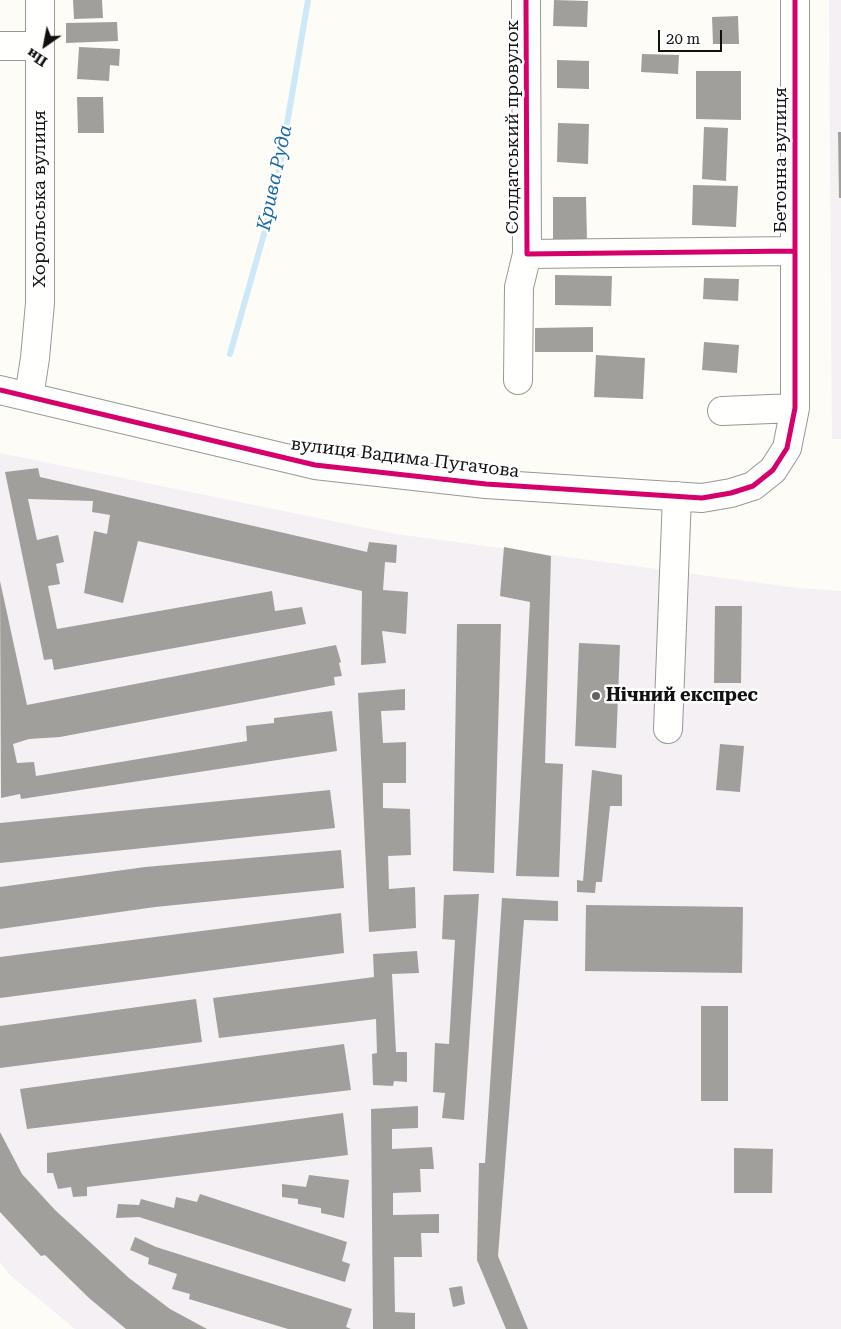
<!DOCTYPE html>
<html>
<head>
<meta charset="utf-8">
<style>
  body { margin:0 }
  #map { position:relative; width:841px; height:1329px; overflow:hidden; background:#fdfcf7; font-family:"Roboto Serif",serif }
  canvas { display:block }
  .north { position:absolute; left:20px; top:20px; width:50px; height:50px; -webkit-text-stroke:4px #fff; paint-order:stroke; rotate:213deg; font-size:14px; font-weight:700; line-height:20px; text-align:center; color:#111 }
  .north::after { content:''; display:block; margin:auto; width:18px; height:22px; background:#111; clip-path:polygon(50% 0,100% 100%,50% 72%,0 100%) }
  .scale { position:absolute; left:658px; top:30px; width:64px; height:22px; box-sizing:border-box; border:2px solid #111; border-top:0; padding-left:6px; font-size:15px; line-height:18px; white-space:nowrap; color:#111; -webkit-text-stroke:4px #fff; paint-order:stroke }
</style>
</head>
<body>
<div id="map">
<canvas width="841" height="1329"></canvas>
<div class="north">Пн</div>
<div class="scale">20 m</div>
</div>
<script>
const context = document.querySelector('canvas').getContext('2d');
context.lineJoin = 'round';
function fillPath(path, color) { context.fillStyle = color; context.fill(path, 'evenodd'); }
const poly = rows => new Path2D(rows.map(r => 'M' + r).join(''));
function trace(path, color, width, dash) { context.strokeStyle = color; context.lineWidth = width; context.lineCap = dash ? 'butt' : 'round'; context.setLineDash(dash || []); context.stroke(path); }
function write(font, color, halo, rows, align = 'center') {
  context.font = font + ' "Roboto Serif",serif'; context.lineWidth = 5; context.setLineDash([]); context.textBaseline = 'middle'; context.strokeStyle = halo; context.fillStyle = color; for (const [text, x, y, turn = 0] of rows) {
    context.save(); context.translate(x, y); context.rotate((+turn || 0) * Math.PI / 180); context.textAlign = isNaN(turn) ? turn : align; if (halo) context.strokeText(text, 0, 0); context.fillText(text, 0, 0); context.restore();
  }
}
fillPath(poly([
  [829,0,841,0,841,439,832,439],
  [0,453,396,534,798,588,841,591,841,1329,75,1329,10,1275,0,1262]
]), '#f5f0f3');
trace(poly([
  [230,354,275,195,308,0]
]), '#cde8f7', 6);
fillPath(poly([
  [73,0,102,0,103,18,74,19],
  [554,0,588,1,587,27,553,26],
  [738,16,739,44,713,44,712,17],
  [117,22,118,41,66,43,66,23],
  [79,47,120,49,119,66,110,65,109,81,77,79],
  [642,54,679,55,678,74,641,72],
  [557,60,589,61,589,89,557,88],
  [696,71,741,71,741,120,696,119],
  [77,97,103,97,104,133,78,133],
  [558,123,589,124,588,164,557,162],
  [704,127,728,128,726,181,702,179],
  [838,132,841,132,841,198,839,198],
  [693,185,738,186,736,227,692,225],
  [553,197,586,197,587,240,553,240],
  [555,275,612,276,611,306,555,305],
  [704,278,739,279,738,301,703,299],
  [593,327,593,352,535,352,535,328],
  [704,342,739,345,737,373,702,370],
  [596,355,645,358,643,399,594,397],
  [38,468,40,477,367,552,369,542,397,545,396,563,385,562,383,590,408,592,406,634,382,631,386,663,361,665,362,591,138,541,123,603,84,593,94,531,107,534,110,515,92,512,93,501,28,499,37,540,58,535,64,562,56,564,60,584,48,586,57,629,272,591,275,611,302,607,306,624,54,670,52,659,44,660,5,472],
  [504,547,551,556,545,763,563,764,559,877,516,876,530,602,500,596],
  [0,581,27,705,336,645,341,662,339,663,342,676,334,677,335,685,60,737,29,739,13,744,17,763,34,762,36,776,247,741,246,726,274,723,274,718,332,711,337,751,21,799,20,794,1,798],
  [715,606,742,606,741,683,714,683],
  [457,624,501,624,494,873,453,871],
  [579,643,620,645,616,748,575,746],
  [405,689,405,710,381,711,383,743,406,742,406,783,383,783,383,808,410,809,411,855,388,856,389,889,415,887,416,928,369,932,358,693],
  [720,744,744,746,740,792,716,790],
  [592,770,622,775,622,806,610,806,602,882,596,882,595,893,577,892,577,880,583,881],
  [330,790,335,828,0,863,0,823],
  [341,850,344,888,155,907,0,929,0,887,145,867],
  [479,894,464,1120,442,1118,445,1093,433,1092,435,1043,449,1044,455,940,442,939,444,895],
  [502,898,558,901,558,921,524,920,498,1256,528,1329,506,1329,477,1260,479,1163,485,1163],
  [586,905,743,907,742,973,585,971],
  [341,913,344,953,0,998,0,957],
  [417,951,419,973,392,974,396,1052,407,1052,407,1082,394,1081,393,1086,373,1085,372,1054,377,1053,376,1019,219,1038,213,998,374,977,373,954],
  [196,999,202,1042,0,1068,0,1026],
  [701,1006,728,1006,728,1101,701,1101],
  [344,1044,351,1090,27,1129,20,1089],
  [418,1106,418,1128,392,1129,392,1149,432,1147,434,1169,420,1169,421,1192,393,1193,393,1215,439,1214,439,1233,421,1233,422,1257,394,1257,395,1312,415,1313,415,1329,373,1329,371,1109],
  [343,1113,348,1155,87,1187,87,1196,73,1197,71,1187,58,1189,53,1173,47,1173,47,1153],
  [0,1132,22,1174,55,1210,129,1278,170,1309,207,1329,126,1329,89,1298,45,1255,41,1256,0,1212],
  [734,1148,773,1149,772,1193,734,1193],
  [309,1175,349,1180,344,1218,321,1213,321,1208,298,1204,298,1199,282,1197,282,1184,306,1187],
  [200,1194,347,1242,342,1261,350,1264,345,1282,139,1217,116,1218,118,1204,139,1205,141,1199,174,1208,176,1197,197,1202],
  [135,1237,156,1247,352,1309,346,1327,351,1329,288,1329,189,1299,190,1294,172,1289,177,1274,148,1264,149,1258,130,1250],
  [462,1286,465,1304,453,1307,449,1288]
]), '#a19f9c');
const minor = poly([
  [0,46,40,46],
  [527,254,795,251],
  [518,380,519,287,527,254,526,0],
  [0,390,315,465,486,484,702,498,731,493,753,486,773,470,787,448,795,408,795,0],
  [29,397,35,358,40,303,40,0],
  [722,411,795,408],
  [668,729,677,496]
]);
trace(minor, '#979795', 30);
trace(minor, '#fffffe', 28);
trace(poly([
  [526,0,527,254,795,251],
  [0,390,315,465,486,484,702,498,731,493,753,486,773,470,787,448,795,408,795,0]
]), '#d6006c', 5);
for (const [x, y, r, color] of [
  [596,696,5,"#646362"]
]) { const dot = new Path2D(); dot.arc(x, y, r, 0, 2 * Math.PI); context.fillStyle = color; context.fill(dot); trace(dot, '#fff', 2); }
write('18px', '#111', '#fff', [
  ["Солдатський провулок",513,127,-90],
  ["Бетонна вулиця",781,160,-90],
  ["Хорольська вулиця",40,199,-90],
  ["вулиця Вадима Пугачова",405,458,7]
]);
write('bold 18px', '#111', '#fff', [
  ["Нічний експрес",606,696]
], 'left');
write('italic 19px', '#1768a6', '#fff', [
  ["Крива Руда",275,178,-78]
]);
</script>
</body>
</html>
